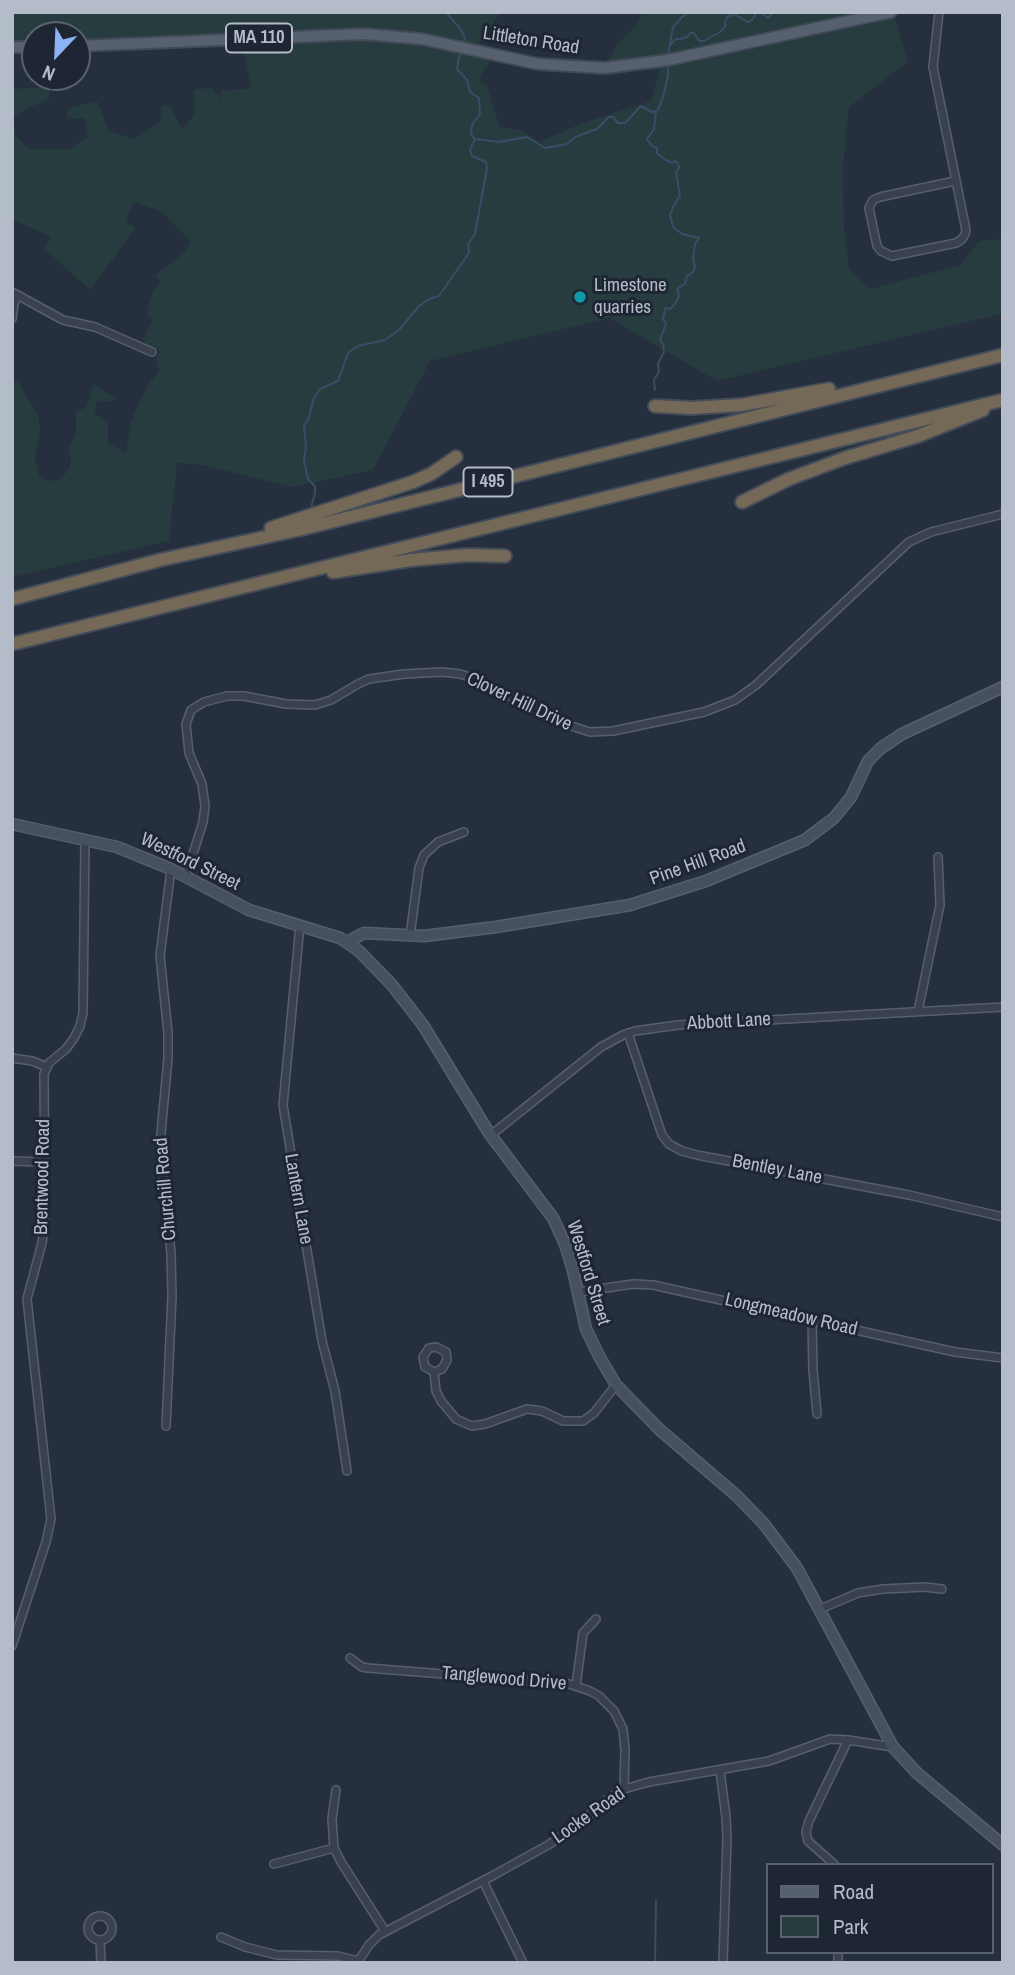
<!DOCTYPE html>
<html>
<head>
<meta charset="utf-8">
<style>
  body { margin:0 }
  #map { position:relative; width:1015px; height:1975px; overflow:hidden; background:#252f3e; font-family:"Archivo Narrow",sans-serif }
  canvas { display:block }
  .frame { position:absolute; inset:0; border:14px solid #b5bcc9; pointer-events:none }
  .legend { position:absolute; left:766px; top:1863px; width:228px; height:91px; box-sizing:border-box; background:#1e2633; border:2px solid #5a626f; margin:0; padding:9px 12px; list-style:none; font-size:21px; color:#b5bcc9 }
  .legend li { display:flex; align-items:center; gap:14px; height:35px }
  .legend b { width:35px; border:2px solid #5a626f }
  .north { position:absolute; left:21px; top:21px; width:70px; height:70px; box-sizing:border-box; background:#1e2633; border:2px solid #5a626f; border-radius:50%; rotate:203deg; font-size:19px; font-weight:700; line-height:28px; text-align:center; color:#b5bcc9 }
  .north::after { content:''; display:block; margin:auto; width:24px; height:32px; background:#8db2f6; clip-path:polygon(50% 0,100% 100%,50% 72%,0 100%) }
</style>
</head>
<body>
<div id="map">
<canvas width="1015" height="1975"></canvas>
<div class="frame"></div>
<ul class="legend">
<li><b style="height:9px;background:#57606e"></b>Road</li>
<li><b style="height:19px;background:#273c3f"></b>Park</li>
</ul>
<div class="north">N</div>
</div>
<script>
const context = document.querySelector('canvas').getContext('2d');
context.lineJoin = 'round';
function fillPath(path, color) { context.fillStyle = color; context.fill(path, 'evenodd'); }
const poly = rows => new Path2D(rows.map(r => 'M' + r).join(''));
function trace(path, color, width, dash) { context.strokeStyle = color; context.lineWidth = width; context.lineCap = dash ? 'butt' : 'round'; context.setLineDash(dash || []); context.stroke(path); }
function write(font, color, halo, rows, align = 'center') {
  context.font = font + ' "Archivo Narrow",sans-serif'; context.lineWidth = 6; context.setLineDash([]); context.textBaseline = 'middle'; context.strokeStyle = halo; context.fillStyle = color; for (const [text, x, y, turn = 0] of rows) {
    context.save(); context.translate(x, y); context.rotate((+turn || 0) * Math.PI / 180); context.textAlign = isNaN(turn) ? turn : align; if (halo) context.strokeText(text, 0, 0); context.fillText(text, 0, 0); context.restore();
  }
}
fillPath(poly([
  [12,12,501,12,474,51,402,36,77,46,77,35,35,35,35,47,12,47],
  [643,12,860,12,669,53,668,60,605,68,616,46,635,26],
  [895,18,908,62,849,107,843,167,844,228,849,268,870,289,960,265,979,241,1003,239,1003,294,1001,314,717,381,609,318,430,361,373,470,293,487,202,465,177,463,169,541,12,577,12,381,18,382,38,415,40,430,35,459,39,475,48,481,57,480,66,473,71,464,69,448,76,435,76,411,86,408,93,384,119,400,97,402,95,414,108,422,108,443,126,453,131,421,148,385,159,371,156,359,160,351,143,344,145,340,143,339,153,320,146,313,153,291,161,283,155,275,186,251,190,241,162,212,133,202,126,222,136,228,90,290,45,249,51,236,12,220,12,89,50,87,49,99,30,107,14,116,15,135,29,149,70,149,88,136,85,118,67,119,68,108,97,101,109,131,134,139,161,121,162,105,170,106,182,129,194,116,194,89,212,88,221,99,220,91,251,88,243,45,363,40,419,45,491,60,480,76,481,83,486,83,500,127,519,130,540,142,580,124,651,101,661,66,673,66]
]), '#273c3f');
trace(poly([
  [446,12,461,30,465,38,463,43],
  [761,12,768,18,774,12],
  [669,46,676,39,680,39,687,37,690,33,694,33,699,41,704,41,720,32,725,27,725,22,727,17,734,14,748,22,752,20,757,12],
  [460,52,457,69,467,80,470,92,479,98,480,114,473,123,471,130,472,136,475,139,499,142,527,137,545,148,567,144,575,137,597,129,609,117,613,117,618,123,625,123,641,106,652,112,656,111,659,108,664,93,668,76,668,64],
  [668,55,673,27,682,17,690,12],
  [655,390,654,380,659,372,658,364,664,352,663,344,660,340,666,324,663,319,665,308,670,309,675,304,679,296,677,289,685,284,687,276,693,272,695,267,693,259,695,244,699,238,682,234,673,227,670,215,674,205,680,196,676,172,679,168,678,163,675,161,672,163,664,159,657,153,657,148,652,146,647,139,654,129,656,112],
  [311,508,315,493,315,486,308,479,304,461,306,446,304,426,308,420,314,398,320,389,338,381,348,353,358,346,385,340,399,330,419,306,429,299,439,296,469,253,468,244,475,234,487,168,486,162,472,156,470,149,475,139],
  [655,1963,656,1901]
]), '#3b4c67', 2);
const street = poly([
  [939,12,933,67,966,230,965,234,962,239,956,243,892,256,881,251,877,246,870,213,869,208,873,200,880,197,955,181],
  [12,292,63,320,95,327,152,352],
  [12,319,14,303,18,296],
  [186,876,203,822,205,806,202,784,189,753,186,724,191,710,204,702,227,696,244,696,286,704,315,705,331,700,358,684,369,679,404,674,442,672,460,674,473,678,565,724,590,732,613,731,704,712,735,700,756,685,909,542,931,532,1003,514],
  [300,925,283,1105,322,1341,335,1391,347,1471],
  [410,936,419,868,424,855,438,842,464,832],
  [918,1011,940,905,938,857],
  [628,1033,662,1135,669,1144,682,1151,697,1155,909,1195,1003,1217],
  [12,1058,32,1061,47,1067],
  [491,1135,601,1047,623,1035,635,1031,678,1025,1003,1007],
  [12,1161,45,1162],
  [579,1292,633,1284,653,1285,955,1352,1003,1358],
  [812,1320,813,1370,817,1414],
  [434,1372,425,1367,423,1357,429,1348,436,1347,446,1352,447,1360,442,1369,434,1372,436,1391,441,1401,456,1419,472,1426,485,1424,527,1409,542,1411,563,1421,583,1421,594,1413,616,1385],
  [166,1426,172,1296,171,1253,160,1144,168,1058,168,1033,160,956,171,869],
  [818,1610,858,1593,883,1589,925,1587,942,1589],
  [12,1646,46,1542,51,1519,27,1299,42,1243,45,1220,44,1074,49,1063,66,1049,74,1038,80,1026,83,1013,85,839],
  [350,1658,362,1667,368,1668,569,1684,590,1691,599,1696,614,1711,623,1729,625,1750,624,1789],
  [576,1686,583,1633,596,1619],
  [720,1771,726,1817,727,1838,723,1963],
  [336,1790,332,1819,334,1848,341,1862,385,1931],
  [274,1864,334,1848],
  [835,1865,808,1841,806,1832,809,1821,848,1740],
  [483,1881,523,1963],
  '88 1928a12 12 0 1 1 24 0a12 12 0 1 1-24 0Z',
  [221,1937,245,1947,277,1955,338,1956,358,1961],
  [100,1940,101,1963],
  [357,1963,369,1945,379,1935,494,1875,548,1845,574,1828,604,1802,624,1789,649,1782,769,1761,830,1739,848,1740,893,1747],
  [838,1963,838,1952]
]);
const secondary = poly([
  [12,824,117,847,171,869,249,910,340,938,359,951,392,985,423,1025,489,1133,553,1218,565,1244,573,1270,586,1329,599,1356,616,1385,660,1430,737,1496,764,1524,797,1568,893,1747,917,1773,1003,1845],
  [347,942,364,933,424,936,496,927,630,905,706,881,805,840,834,818,851,797,868,761,881,748,902,734,1003,687]
]);
const primary = poly([
  [77,46,364,34,422,39,538,64,605,68,668,60,891,12],
  [12,47,35,47]
]);
const highway = poly([
  [655,406,691,408,741,405,829,389],
  [742,502,789,479,845,458,918,436,983,410],
  [271,528,413,482,431,474,456,457],
  [333,572,411,560,467,555,505,556],
  [12,599,160,560,302,529,1003,355],
  [12,644,1003,400]
]);
trace(street, '#575f6c', 10);
trace(secondary, '#575f6c', 13);
trace(primary, '#424a57', 14);
trace(highway, '#444c59', 16);
trace(street, '#39414e', 7);
trace(secondary, '#475061', 10);
trace(primary, '#57606e', 10);
trace(highway, '#746956', 12);
for (const [x, y, r, color] of [
  [580,297,7,"#0f9aa8"]
]) { const dot = new Path2D(); dot.arc(x, y, r, 0, 2 * Math.PI); context.fillStyle = color; context.fill(dot); trace(dot, '#1e2633', 2.5); }
for (const [x, y, w] of [
  [259,38,66],
  [488,482,49]
]) { const box = new Path2D(); box.roundRect(x - w / 2, y - 14.5, w, 29, 5); context.fillStyle = '#1e2633'; context.fill(box); trace(box, '#b5bcc9', 2); }
write('bold 18px', '#b5bcc9', null, [
  ["MA 110",259,38],
  ["I 495",488,482]
]);
write('19px', '#b5bcc9', '#1e2633', [
  ["Littleton Road",531,41,9],
  ["Clover Hill Drive",519,702,25],
  ["Westford Street",190,862,26],
  ["Pine Hill Road",698,863,-20],
  ["Abbott Lane",729,1022,-3],
  ["Bentley Lane",777,1170,11],
  ["Brentwood Road",43,1177,-89],
  ["Churchill Road",166,1189,-95],
  ["Lantern Lane",298,1199,80],
  ["Westford Street",588,1273,73],
  ["Longmeadow Road",791,1315,13],
  ["Tanglewood Drive",504,1679,5],
  ["Locke Road",589,1816,-35]
]);
write('19px', '#b5bcc9', '#1e2633', [
  ["Limestone",594,286],
  ["quarries",594,308]
], 'left');
</script>
</body>
</html>
